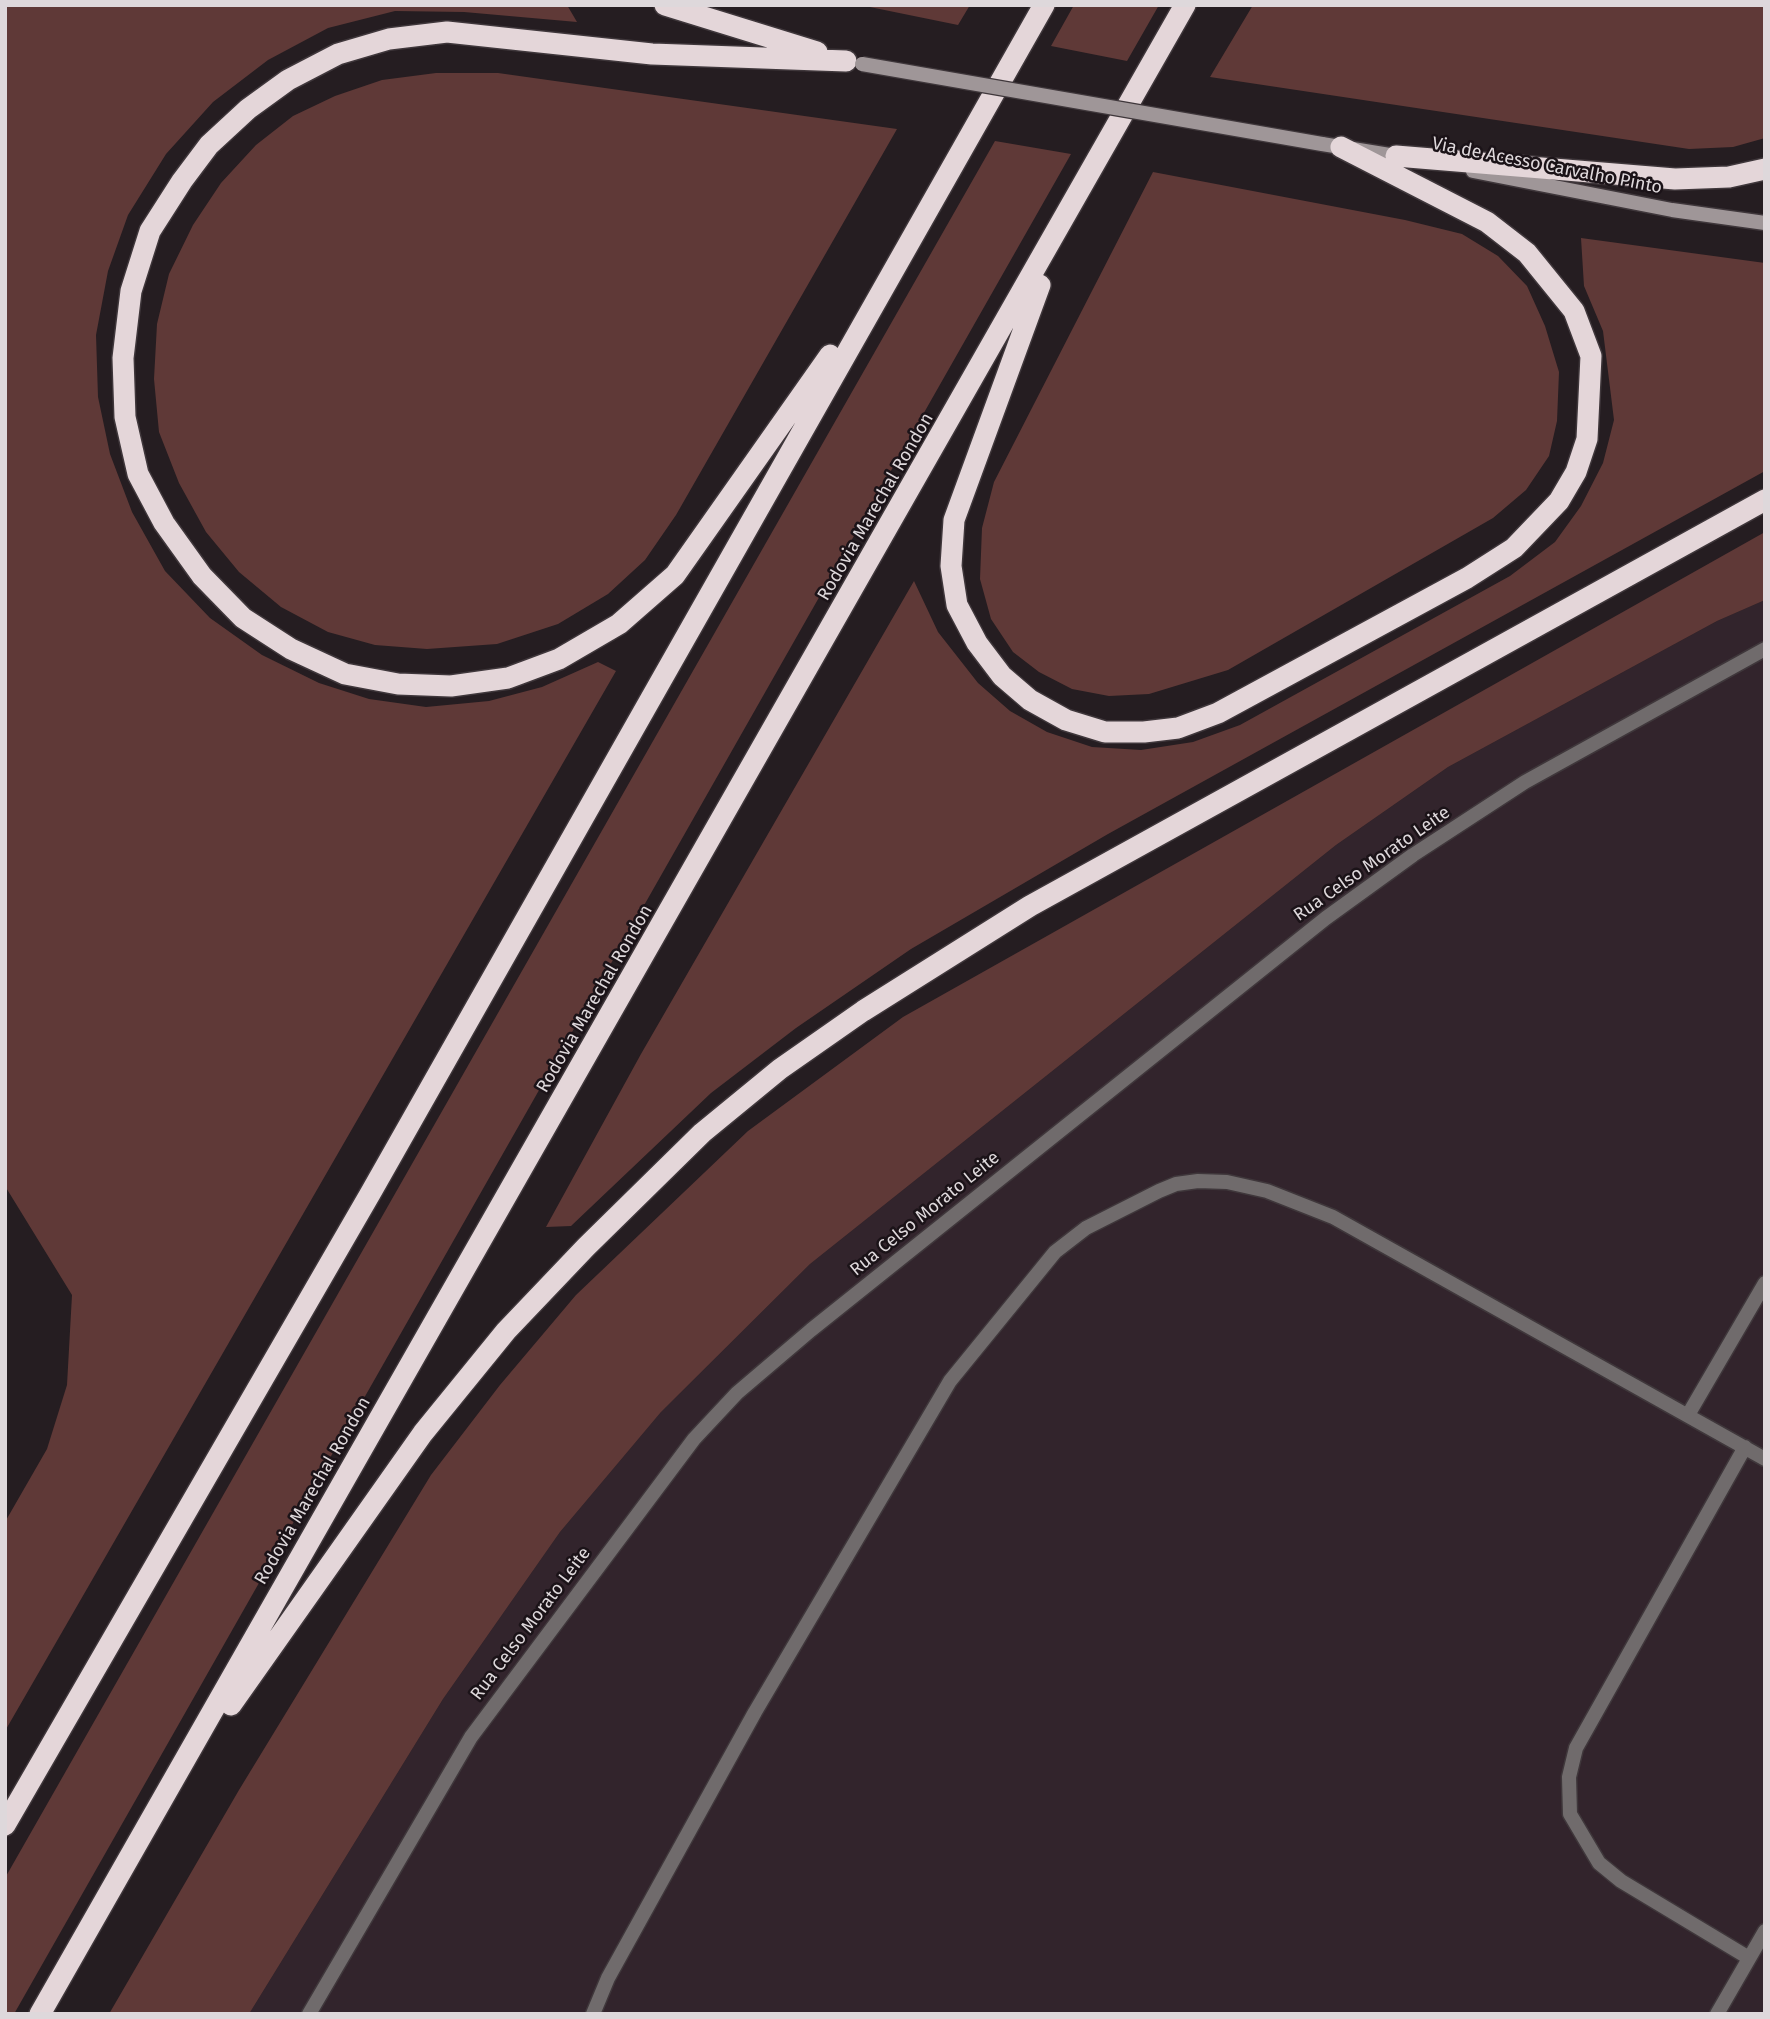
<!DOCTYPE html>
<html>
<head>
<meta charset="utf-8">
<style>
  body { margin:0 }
  #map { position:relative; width:1770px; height:2019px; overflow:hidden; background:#251d21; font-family:"Fira Sans",sans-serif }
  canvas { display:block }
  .frame { position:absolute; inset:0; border:7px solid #ded8db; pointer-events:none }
</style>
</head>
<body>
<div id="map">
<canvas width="1770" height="2019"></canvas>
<div class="frame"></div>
</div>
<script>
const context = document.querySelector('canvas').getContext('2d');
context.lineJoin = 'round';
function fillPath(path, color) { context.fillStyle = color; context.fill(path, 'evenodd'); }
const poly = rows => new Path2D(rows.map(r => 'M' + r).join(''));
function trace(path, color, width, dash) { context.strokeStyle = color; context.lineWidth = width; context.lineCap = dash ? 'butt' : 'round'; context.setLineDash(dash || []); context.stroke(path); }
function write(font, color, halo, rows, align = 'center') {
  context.font = font + ' "Fira Sans",sans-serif'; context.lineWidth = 5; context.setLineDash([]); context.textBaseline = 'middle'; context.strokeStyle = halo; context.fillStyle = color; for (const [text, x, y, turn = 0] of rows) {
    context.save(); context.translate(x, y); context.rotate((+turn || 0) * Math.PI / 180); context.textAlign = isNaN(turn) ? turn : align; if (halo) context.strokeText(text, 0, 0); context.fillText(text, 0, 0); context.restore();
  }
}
fillPath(poly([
  [1765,600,1765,2014,249,2014,443,1699,560,1532,661,1412,810,1264,1336,845,1448,767,1717,621]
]), '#32242c');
fillPath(poly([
  [5,5,567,5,577,22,464,12,395,11,328,28,268,60,213,102,166,154,128,215,108,271,96,335,98,397,110,454,132,512,165,571,210,618,262,655,319,683,369,699,426,707,489,701,542,687,598,662,616,671,5,1731,5,1522,47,1449,67,1385,72,1295,5,1186],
  [860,5,970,5,958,25],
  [1074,5,1159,5,1127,61,1051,46],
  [1253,5,1765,5,1765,138,1733,147,1689,149,1210,77],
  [436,73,498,73,897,129,676,515,645,560,608,594,558,624,497,644,427,649,375,645,328,632,281,607,239,572,206,532,179,483,159,432,154,379,157,324,169,274,193,225,221,183,256,145,293,116,335,96,382,80],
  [995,141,1071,154,14,2014,5,2014,5,1878],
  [1153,172,1405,220,1462,234,1498,256,1527,286,1545,326,1559,372,1557,421,1549,456,1526,490,1493,518,1228,670,1149,694,1109,696,1072,689,1039,672,1013,652,991,619,980,579,982,528,994,482],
  [1581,238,1765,263,1765,471,1108,834,911,949,796,1028,711,1093,571,1226,546,1227,641,1054,914,581,938,632,978,683,1010,711,1047,732,1092,747,1141,750,1193,742,1240,725,1510,576,1555,542,1581,506,1603,463,1614,420,1603,331,1584,286],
  [1765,532,1765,600,1717,621,1448,767,1336,845,810,1264,661,1412,560,1532,443,1699,249,2014,109,2014,239,1790,431,1475,500,1385,576,1295,748,1131,903,1017]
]), '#5f3937');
const lane = poly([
  [1688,1415,1765,1283],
  [1745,1447,1576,1748,1569,1777,1570,1814,1599,1863,1621,1881,1749,1958],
  [309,2014,471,1737,694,1439,737,1393,811,1330,1326,918,1413,855,1525,782,1765,649],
  [593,2014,608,1978,755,1712,950,1381,1055,1252,1086,1228,1159,1191,1176,1184,1198,1181,1227,1182,1267,1191,1333,1217,1765,1459],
  [1717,2014,1765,1931]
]);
const secondary = poly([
  [1322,144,1402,157],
  [1473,171,1672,210,1765,223]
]);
const highway = poly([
  [665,5,817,52],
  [1396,156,1675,179,1729,177,1765,169],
  [1040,285,954,520,951,566,957,605,977,643,1002,676,1030,700,1066,720,1105,732,1144,732,1178,728,1218,713,1467,578,1514,548,1559,501,1576,472,1587,439,1591,356,1574,311,1527,253,1487,222,1341,147],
  [830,355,675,575,619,624,559,659,508,678,451,686,398,684,345,674,291,649,243,618,202,576,164,523,138,474,125,417,123,358,131,291,150,231,182,181,209,145,248,109,288,80,338,54,389,39,447,32,652,54,846,61],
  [231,1705,423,1433,506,1331,586,1247,702,1133,780,1069,863,1011,1030,906,1765,500],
  [5,1825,370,1194,1044,5],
  [40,2014,1185,5]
]);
trace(lane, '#3f373b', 17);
trace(secondary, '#3f373b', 17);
trace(highway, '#3f373b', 24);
trace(lane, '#706b6c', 14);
trace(secondary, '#9f9698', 14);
trace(highway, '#e4d6d9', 21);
const secondaryBridge = poly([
  [862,64,1322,144]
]);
trace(secondaryBridge, '#3f373b', 17, []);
trace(secondaryBridge, '#9f9698', 14);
write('18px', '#ded8db', '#1b1318', [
  ["Via de Acesso Carvalho Pinto",1547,166,11],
  ["Rodovia Marechal Rondon",876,507,-60],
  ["Rua Celso Morato Leite",1372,864,-35],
  ["Rodovia Marechal Rondon",595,999,-60],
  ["Rua Celso Morato Leite",925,1214,-39],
  ["Rodovia Marechal Rondon",313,1491,-60],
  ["Rua Celso Morato Leite",531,1624,-53]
]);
</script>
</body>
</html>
